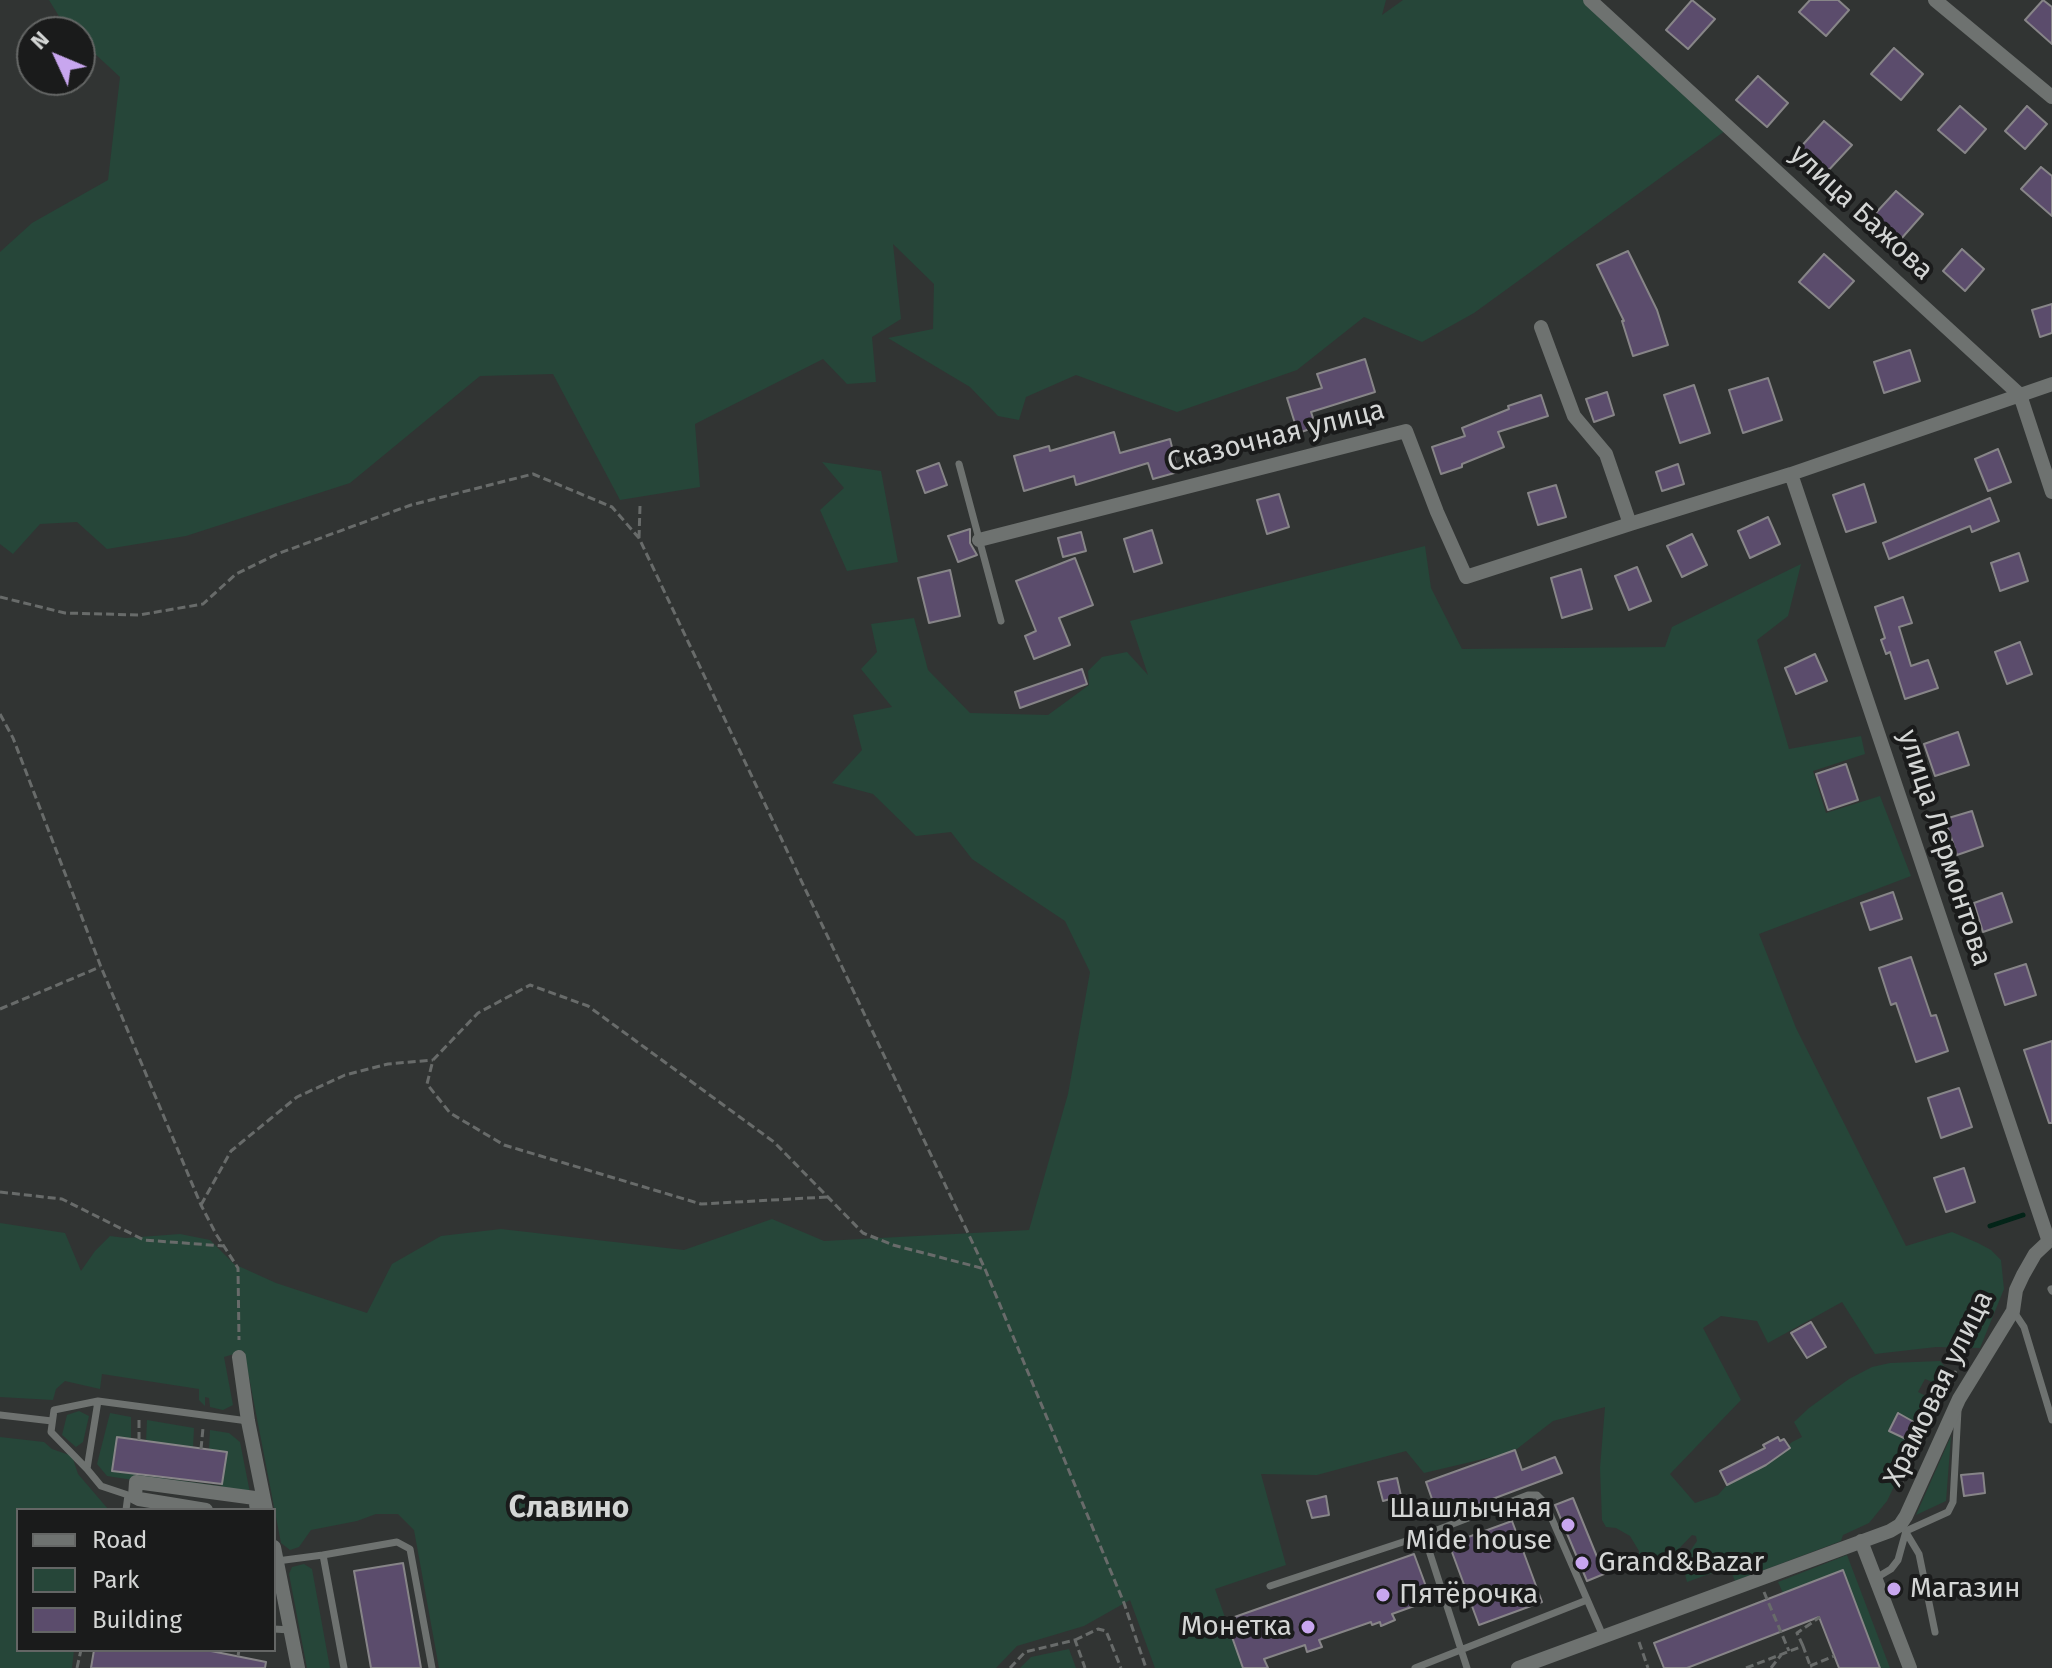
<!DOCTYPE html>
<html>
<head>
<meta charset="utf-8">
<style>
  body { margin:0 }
  #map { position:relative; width:2052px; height:1668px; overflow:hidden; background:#313433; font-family:"Fira Sans",sans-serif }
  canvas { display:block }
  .legend { position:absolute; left:16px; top:1508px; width:260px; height:144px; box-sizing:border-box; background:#1a1b1b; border:2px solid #646665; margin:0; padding:10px 14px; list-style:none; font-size:24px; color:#d4d6d5 }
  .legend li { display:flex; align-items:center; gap:16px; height:40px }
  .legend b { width:40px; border:2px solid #646665 }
  .north { position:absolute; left:16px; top:16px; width:80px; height:80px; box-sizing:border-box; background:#1a1b1b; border:2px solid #646665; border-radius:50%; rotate:314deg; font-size:22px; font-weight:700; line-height:32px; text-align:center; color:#d4d6d5 }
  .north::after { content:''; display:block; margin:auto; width:28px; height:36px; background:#c8a6ef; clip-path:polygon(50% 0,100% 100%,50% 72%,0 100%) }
</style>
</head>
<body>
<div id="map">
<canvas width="2052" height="1668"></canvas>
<ul class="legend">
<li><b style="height:10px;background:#6e7270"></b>Road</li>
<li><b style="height:22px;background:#264639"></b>Park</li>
<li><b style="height:22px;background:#5b4c6c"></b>Building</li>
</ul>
<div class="north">N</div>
</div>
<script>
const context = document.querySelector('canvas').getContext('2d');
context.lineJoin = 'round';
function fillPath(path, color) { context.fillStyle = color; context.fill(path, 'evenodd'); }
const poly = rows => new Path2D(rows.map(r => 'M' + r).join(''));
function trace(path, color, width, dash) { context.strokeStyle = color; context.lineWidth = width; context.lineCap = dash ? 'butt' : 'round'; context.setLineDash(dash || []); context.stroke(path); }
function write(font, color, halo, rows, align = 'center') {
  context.font = font + ' "Fira Sans",sans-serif'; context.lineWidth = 8; context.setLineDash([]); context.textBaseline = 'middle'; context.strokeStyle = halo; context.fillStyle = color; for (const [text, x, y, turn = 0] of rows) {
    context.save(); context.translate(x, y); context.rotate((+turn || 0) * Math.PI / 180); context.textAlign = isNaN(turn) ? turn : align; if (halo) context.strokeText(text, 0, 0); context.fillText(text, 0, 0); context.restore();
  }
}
fillPath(poly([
  [49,0,1386,0,1382,15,1403,0,1595,0,1729,128,1474,313,1422,342,1364,317,1297,370,1177,412,1076,375,1026,397,1019,420,998,416,970,387,888,338,933,329,934,284,893,244,901,319,872,337,876,382,847,384,823,359,695,424,700,487,620,500,553,374,480,376,350,483,186,536,107,549,77,522,40,524,13,554,0,544,0,252,32,223,108,180,120,77,80,40,80,32,72,32,65,26],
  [822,462,881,471,898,562,847,571,820,510,844,488],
  [1425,546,1431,588,1462,649,1665,647,1672,627,1801,564,1788,616,1757,640,1789,749,1861,736,1865,754,1813,771,1826,813,1880,796,1911,876,1759,934,1796,1028,1906,1246,1952,1232,1978,1243,1991,1250,2001,1260,2004,1289,1980,1348,1936,1347,1875,1354,1842,1302,1768,1343,1757,1321,1721,1316,1703,1328,1741,1400,1670,1474,1695,1503,1718,1495,1727,1485,1766,1465,1792,1442,1802,1437,1794,1422,1809,1408,1849,1379,1872,1367,1890,1363,1940,1361,1945,1367,1935,1383,1925,1379,1918,1392,1928,1397,1914,1422,1898,1414,1890,1431,1906,1439,1911,1452,1887,1501,1869,1523,1843,1535,1841,1541,1735,1581,1729,1567,1687,1582,1682,1563,1697,1541,1696,1536,1692,1535,1669,1559,1659,1559,1646,1566,1639,1562,1639,1551,1630,1536,1616,1528,1606,1527,1602,1520,1600,1468,1605,1407,1553,1421,1513,1452,1424,1473,1406,1451,1317,1475,1261,1474,1286,1565,1215,1589,1243,1668,1155,1668,1130,1600,1084,1626,1017,1646,996,1668,439,1668,414,1530,398,1514,376,1514,357,1521,311,1530,299,1547,290,1550,281,1543,244,1351,224,1357,233,1405,223,1410,210,1407,209,1398,205,1397,205,1406,199,1400,199,1389,102,1374,100,1389,65,1381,56,1389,53,1400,0,1397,0,1223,65,1233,81,1271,95,1251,110,1236,126,1238,180,1234,210,1240,234,1264,276,1283,367,1313,392,1264,441,1236,501,1229,684,1250,772,1219,824,1241,1029,1230,1068,1094,1090,972,1065,921,972,859,951,832,916,836,873,794,832,783,862,750,853,715,892,707,861,669,877,652,871,624,914,618,928,670,970,713,1048,715,1089,685,1088,671,1102,657,1127,652,1148,675,1130,621],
  [79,1411,89,1416,83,1442,76,1447,62,1435,67,1415],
  [110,1413,131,1417,131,1439,117,1437,112,1471,221,1486,226,1453,209,1450,210,1430,229,1433,240,1442,251,1498,107,1476,97,1464],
  [147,1420,194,1428,193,1448,146,1441],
  [1951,1436,1946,1501,1916,1515],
  [0,1437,44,1442,52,1449,72,1456,78,1474,108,1509,18,1510,18,1650,74,1650,72,1668,0,1668],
  [1847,1555,1890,1668,1880,1668,1843,1570,1783,1593,1778,1582],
  [304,1564,312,1569,330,1668,307,1668,289,1574,292,1567],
  [1069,1649,1076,1668,1020,1668,1031,1657]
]), '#264639');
trace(poly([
  [1990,1226,2023,1215]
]), '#032418', 5);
const building = poly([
  [1692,0,1715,19,1688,49,1666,30,1692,0],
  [1810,0,1838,0,1849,10,1826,36,1799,12,1810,0],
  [2043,0,2052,7,2052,44,2025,20,2043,0],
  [1894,48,1923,74,1901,100,1871,74,1894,48],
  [1758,76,1788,103,1767,127,1736,100,1758,76],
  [1960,106,1986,129,1965,153,1938,130,1960,106],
  [2027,106,2047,124,2025,149,2005,131,2027,106],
  [1824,121,1852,145,1826,173,1799,149,1824,121],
  [2041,167,2052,176,2052,216,2021,189,2041,167],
  [1896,191,1923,214,1901,239,1874,215,1896,191],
  [1962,249,1984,269,1965,291,1943,271,1962,249],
  [1628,251,1657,310,1668,345,1633,356,1622,321,1624,321,1597,265,1628,251],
  [1824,254,1854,281,1829,308,1799,282,1824,254],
  [2052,304,2052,333,2040,337,2032,310,2052,304],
  [1910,350,1920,381,1884,393,1874,362,1910,350],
  [1365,359,1375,392,1311,412,1316,427,1298,433,1287,398,1322,388,1317,374,1365,359],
  [1768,378,1782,420,1743,433,1729,390,1768,378],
  [1694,385,1710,433,1680,443,1664,395,1694,385],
  [1607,392,1614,415,1594,422,1586,399,1607,392],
  [1541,395,1548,416,1498,432,1504,447,1462,464,1462,467,1441,474,1432,447,1465,436,1462,428,1509,409,1508,406,1541,395],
  [1114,432,1120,453,1170,439,1178,472,1153,479,1148,463,1076,485,1074,476,1024,491,1014,456,1049,446,1050,451,1114,432],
  [1998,449,2011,482,1988,491,1975,459,1998,449],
  [939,463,947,485,925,493,917,471,939,463],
  [1678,464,1684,484,1662,491,1656,472,1678,464],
  [1864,484,1876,522,1846,532,1833,495,1864,484],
  [1556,485,1566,517,1538,525,1528,493,1556,485],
  [1279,494,1289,527,1267,534,1257,500,1279,494],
  [1990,498,1999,521,1972,532,1970,526,1889,559,1883,543,1990,498],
  [1768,517,1780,544,1750,558,1738,531,1768,517],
  [970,529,970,543,977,555,958,562,948,536,970,529],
  [1152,530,1162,563,1134,572,1124,539,1152,530],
  [1081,532,1086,551,1063,557,1058,538,1081,532],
  [1692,534,1707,565,1682,577,1667,546,1692,534],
  [2019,553,2028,581,2000,591,1991,563,2019,553],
  [1075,558,1093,605,1059,618,1070,645,1034,659,1025,636,1036,631,1016,581,1075,558],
  [1637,567,1651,601,1629,610,1615,576,1637,567],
  [1581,569,1592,609,1562,618,1551,578,1581,569],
  [950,570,960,616,929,623,918,578,950,570],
  [1903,597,1912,623,1899,627,1911,666,1928,660,1938,688,1905,699,1890,652,1886,654,1881,640,1885,638,1875,607,1903,597],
  [2020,642,2032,674,2007,684,1995,652,2020,642],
  [1815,654,1827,681,1796,694,1785,668,1815,654],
  [1082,669,1087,684,1020,708,1015,692,1082,669],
  [1958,732,1969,765,1935,776,1924,744,1958,732],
  [1846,764,1858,800,1828,810,1816,774,1846,764],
  [1972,811,1983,846,1957,855,1945,819,1972,811],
  [1893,892,1902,919,1870,930,1861,903,1893,892],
  [2002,893,2012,922,1983,932,1974,903,2002,893],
  [1911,957,1931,1016,1936,1015,1948,1051,1916,1062,1896,1003,1891,1005,1879,968,1911,957],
  [2026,964,2036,995,2005,1005,1995,974,2026,964],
  [2052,1041,2052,1123,2049,1123,2024,1050,2052,1041],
  [1959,1088,1972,1127,1941,1138,1928,1098,1959,1088],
  [1964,1168,1975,1202,1946,1212,1934,1178,1964,1168],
  [1811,1322,1826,1347,1807,1358,1791,1333,1811,1322],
  [1898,1413,1914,1422,1906,1439,1889,1431,1898,1413],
  [117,1437,227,1452,222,1484,112,1471,117,1437],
  [1778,1437,1780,1441,1784,1439,1790,1448,1766,1465,1727,1485,1720,1471,1765,1448,1763,1445,1778,1437],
  [1515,1450,1522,1470,1555,1457,1562,1473,1439,1519,1426,1482,1515,1450],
  [1983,1473,1985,1493,1964,1496,1961,1475,1983,1473],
  [1397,1478,1401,1496,1383,1501,1378,1482,1397,1478],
  [1326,1496,1329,1515,1312,1518,1307,1501,1326,1496],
  [1573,1498,1604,1574,1587,1581,1555,1505,1573,1498],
  [1512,1521,1542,1602,1479,1625,1449,1544,1512,1521],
  [1414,1554,1431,1600,1392,1614,1395,1620,1381,1626,1380,1622,1372,1625,1371,1622,1319,1640,1322,1647,1307,1652,1305,1645,1264,1659,1268,1668,1243,1668,1226,1620,1414,1554],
  [403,1563,421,1668,371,1668,354,1571,403,1563],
  [1843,1570,1880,1668,1839,1668,1819,1617,1687,1668,1664,1668,1654,1643,1843,1570],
  [94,1650,206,1650,266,1662,265,1668,91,1668,94,1650]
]);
fillPath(building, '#5b4c6c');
trace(building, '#878588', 2);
trace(poly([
  [639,538,640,506],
  [0,597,65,613,139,615,203,604,236,574,277,554,411,505,533,474,612,507,639,538,985,1269,1124,1603,1146,1668],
  [0,714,13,738,101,967,201,1205,216,1234,238,1268,239,1340],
  [0,1009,100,967],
  [0,1192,62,1199,144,1240,224,1246],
  [827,1197,701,1204,504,1145,450,1113,427,1084,433,1060,478,1013,530,985,588,1006,774,1142,863,1233,893,1245,985,1269],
  [201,1205,231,1151,297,1097,345,1075,388,1064,433,1060],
  [1947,1384,1956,1371],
  [139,1440,139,1420],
  [201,1449,203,1428],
  [1902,1482,1935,1409],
  [1764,1592,1789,1651],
  [1075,1640,1098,1629,1106,1631,1121,1668],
  [1639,1642,1648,1668],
  [1803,1646,1797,1633,1820,1617],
  [238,1656,239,1650],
  [1810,1666,1834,1656],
  [77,1668,81,1650],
  [1010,1668,1025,1652,1075,1640,1085,1668],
  [1746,1668,1803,1646,1811,1668],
  [1771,1668,1781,1655]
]), '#686b6a', 3, [8, 4]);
trace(poly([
  [959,464,1001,621],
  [2051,1289,2052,1291],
  [2014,1312,2024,1327,2052,1420],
  [0,1415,52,1421],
  [87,1469,51,1432,54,1410,98,1401],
  [126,1510,128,1495,101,1486,87,1469,98,1401,248,1421],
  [1904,1529,1919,1554,1935,1632],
  [1906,1531,1948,1512,1953,1502,1958,1410],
  [1424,1535,1528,1495,1537,1495,1545,1503,1603,1636],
  [323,1555,397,1542,410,1549,432,1668],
  [277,1561,323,1555,344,1668],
  [1876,1578,1891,1569,1898,1560,1906,1531],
  [1270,1586,1424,1535,1467,1668],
  [274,1629,290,1630],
  [1415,1668,1587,1600]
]), '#6e7270', 7);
trace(poly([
  [1590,0,2020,395,2052,492],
  [1935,0,2052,97],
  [1541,327,1574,416,1606,454,1630,524,1791,474,2052,384],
  [1791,474,2048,1239],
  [979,540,1406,431,1437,512,1466,577,1630,524],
  [239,1357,248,1421,266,1510],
  [206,1510,139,1499,135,1497,136,1482,255,1498,257,1510],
  [1861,1541,1910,1668],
  [274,1547,298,1668],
  [1518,1668,1890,1531,1900,1525,1906,1516,1959,1399,2013,1311,2016,1290,2023,1275,2035,1254,2052,1238]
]), '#6e7270', 14);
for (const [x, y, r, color] of [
  [1568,1525,8,"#c8a6ef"],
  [1582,1563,8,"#c8a6ef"],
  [1894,1589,8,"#c8a6ef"],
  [1383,1595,8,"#c8a6ef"],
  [1308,1627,8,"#c8a6ef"]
]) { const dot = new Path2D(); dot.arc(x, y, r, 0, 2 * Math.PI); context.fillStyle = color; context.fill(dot); trace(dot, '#1a1b1b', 3); }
write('28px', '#d4d6d5', '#1a1b1b', [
  ["улица Бажова",1861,213,43],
  ["Сказочная улица",1276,437,-14],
  ["улица Лермонтова",1944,848,72],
  ["Храмовая улица",1939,1389,-64]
]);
write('28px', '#d4d6d5', '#1a1b1b', [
  ["Шашлычная",1552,1509,"right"],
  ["Mide house",1552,1541,"right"],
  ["Grand&Bazar",1598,1563],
  ["Магазин",1910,1589],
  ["Пятёрочка",1399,1595],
  ["Монетка",1292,1627,"right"]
], 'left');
write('bold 30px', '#d4d6d5', '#1a1b1b', [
  ["Славино",569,1509]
]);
</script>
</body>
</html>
